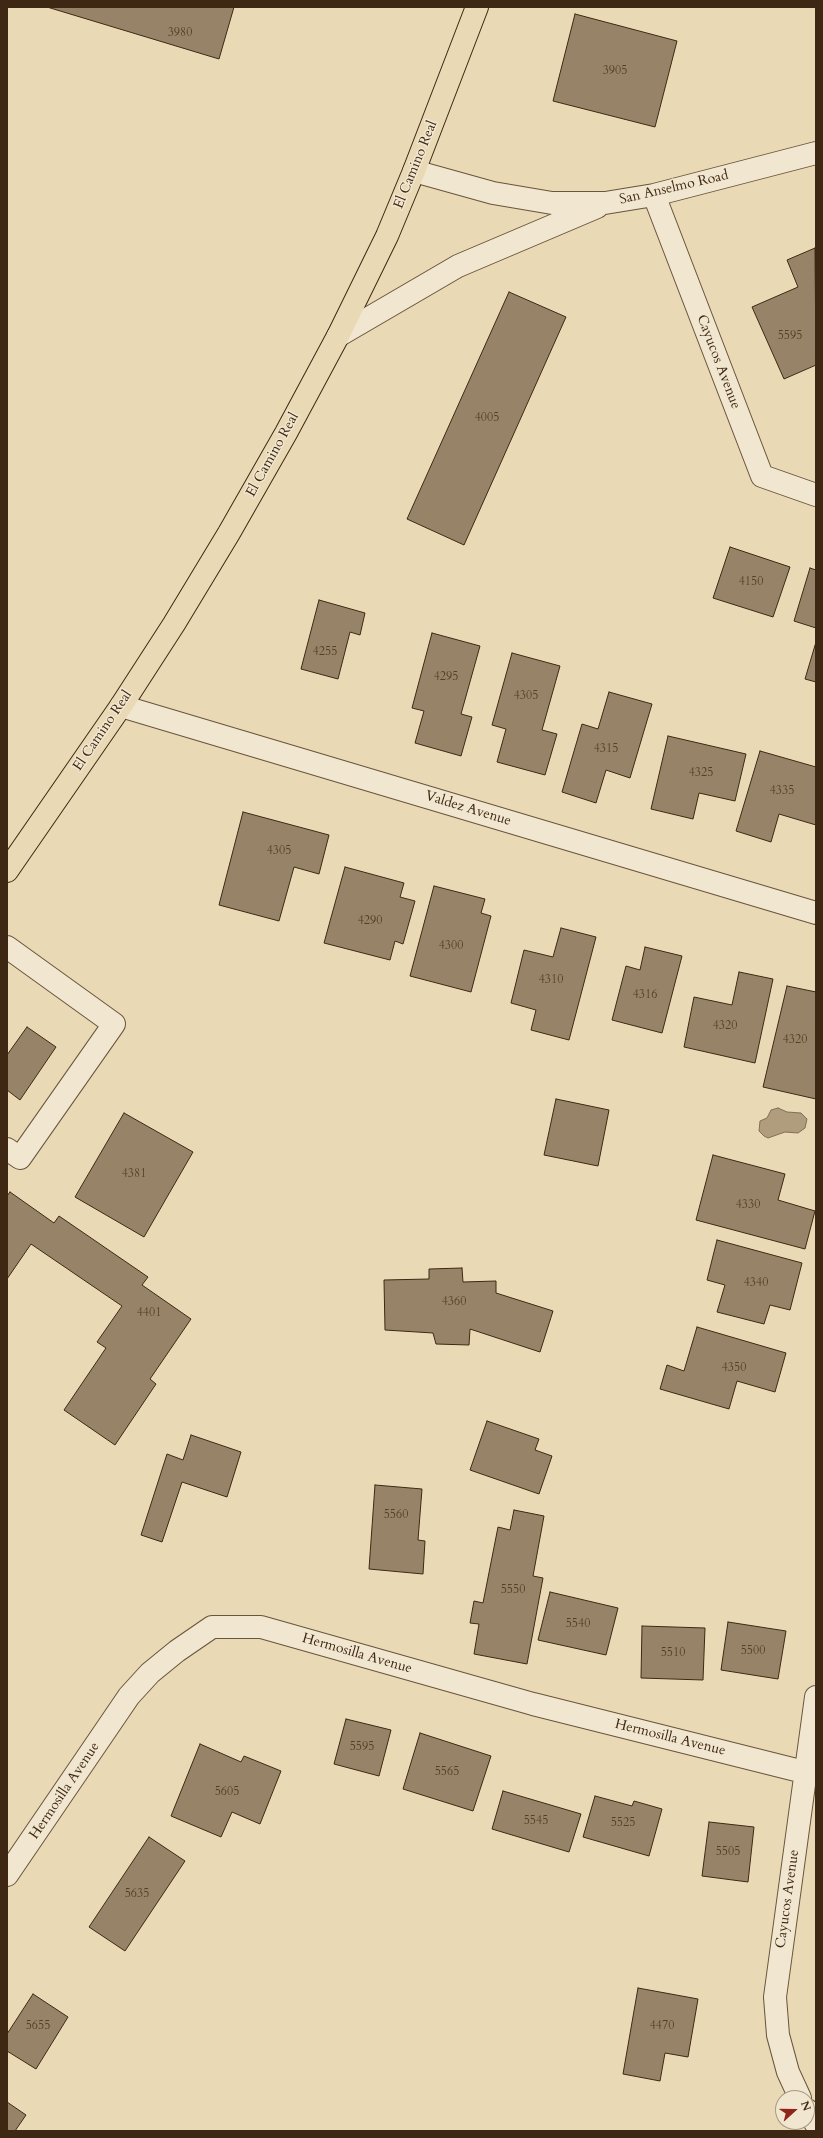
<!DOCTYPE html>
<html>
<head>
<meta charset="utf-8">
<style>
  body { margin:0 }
  #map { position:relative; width:823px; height:2138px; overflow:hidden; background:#ead9b5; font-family:Cardo,serif }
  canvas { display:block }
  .frame { position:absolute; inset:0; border:8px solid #3e2814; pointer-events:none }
  .north { position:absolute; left:775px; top:2090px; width:40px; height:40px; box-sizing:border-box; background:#f1e6cf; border:1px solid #a99a84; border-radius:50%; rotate:69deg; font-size:11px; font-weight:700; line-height:16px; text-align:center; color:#3e2814 }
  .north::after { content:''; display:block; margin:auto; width:14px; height:18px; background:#8f2418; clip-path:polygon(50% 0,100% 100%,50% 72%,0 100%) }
</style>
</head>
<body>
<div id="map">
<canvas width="823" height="2138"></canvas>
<div class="frame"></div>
<div class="north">N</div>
</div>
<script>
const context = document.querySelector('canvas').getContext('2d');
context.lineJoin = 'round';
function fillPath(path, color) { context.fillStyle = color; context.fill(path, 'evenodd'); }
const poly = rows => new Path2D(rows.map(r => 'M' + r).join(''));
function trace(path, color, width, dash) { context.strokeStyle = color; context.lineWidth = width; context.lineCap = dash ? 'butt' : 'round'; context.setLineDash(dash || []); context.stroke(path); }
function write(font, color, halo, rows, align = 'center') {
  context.font = font + ' Cardo,serif'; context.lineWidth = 3; context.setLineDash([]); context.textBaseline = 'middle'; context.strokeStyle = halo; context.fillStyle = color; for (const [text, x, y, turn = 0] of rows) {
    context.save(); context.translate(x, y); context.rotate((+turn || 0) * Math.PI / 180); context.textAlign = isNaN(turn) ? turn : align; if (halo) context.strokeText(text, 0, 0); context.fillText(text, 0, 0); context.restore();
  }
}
const water = poly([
  [778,1108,787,1112,801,1113,807,1119,805,1128,798,1133,785,1132,768,1138,764,1136,759,1131,760,1121,767,1118,771,1110,778,1108]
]);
fillPath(water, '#b09d7e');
trace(water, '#826e54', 1);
const building = poly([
  [47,7,234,7,219,59,47,7],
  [575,14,677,41,655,127,553,101,575,14],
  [815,248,816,365,784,379,752,307,798,287,787,260,815,248],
  [509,292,566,317,464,545,407,519,509,292],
  [730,547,790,567,773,617,713,598,730,547],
  [810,568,816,570,816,628,794,621,810,568],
  [319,600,365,613,360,635,350,632,338,679,301,669,319,600],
  [432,633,480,646,461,714,472,717,461,756,415,743,424,711,412,708,432,633],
  [816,642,816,682,805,679,816,642],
  [512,653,560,666,542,730,557,734,545,775,497,762,506,729,492,725,512,653],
  [609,692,652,704,630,778,606,770,596,803,562,792,582,724,598,729,609,692],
  [668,736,746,754,735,801,699,793,693,819,651,809,668,736],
  [760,751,816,767,816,825,779,814,771,842,736,831,760,751],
  [243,812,329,835,319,874,294,867,279,921,219,905,243,812],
  [345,867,404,883,400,897,415,901,403,944,395,941,390,960,324,943,345,867],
  [434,886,485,899,481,913,491,916,471,992,410,976,434,886],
  [561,928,596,937,569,1040,531,1030,536,1010,511,1003,524,950,553,957,561,928],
  [645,947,682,956,662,1033,612,1020,626,966,640,970,645,947],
  [739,972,773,979,755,1063,684,1047,694,997,732,1005,739,972],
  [787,986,816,992,816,1099,763,1087,787,986],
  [27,1027,56,1047,20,1100,7,1090,7,1055,27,1027],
  [556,1099,609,1110,598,1166,544,1155,556,1099],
  [124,1113,193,1152,144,1237,75,1197,124,1113],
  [713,1155,785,1174,778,1200,815,1211,805,1249,696,1220,713,1155],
  [10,1192,54,1223,59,1216,148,1277,142,1285,191,1319,150,1379,156,1384,115,1445,64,1410,106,1348,97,1342,122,1306,31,1244,7,1279,7,1196,10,1192],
  [717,1240,802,1263,790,1310,770,1305,764,1324,717,1312,725,1285,707,1280,717,1240],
  [462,1268,463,1282,496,1281,496,1293,553,1311,540,1352,470,1329,469,1345,436,1344,433,1333,385,1330,384,1280,429,1279,429,1269,462,1268],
  [697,1327,786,1353,775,1392,737,1381,729,1409,660,1389,667,1365,684,1371,697,1327],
  [487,1421,539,1439,535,1450,552,1456,539,1494,470,1470,487,1421],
  [191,1435,241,1452,227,1497,182,1482,162,1542,141,1535,167,1454,183,1460,191,1435],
  [375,1485,422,1489,418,1540,425,1541,423,1574,369,1569,375,1485],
  [514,1510,544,1516,533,1576,543,1578,527,1664,474,1654,479,1624,470,1623,474,1601,483,1603,498,1527,510,1530,514,1510],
  [550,1592,618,1608,606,1655,538,1640,550,1592],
  [728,1622,786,1631,778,1679,721,1670,728,1622],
  [642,1626,705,1628,703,1680,641,1678,642,1626],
  [346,1719,391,1730,379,1776,334,1764,346,1719],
  [420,1733,491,1756,473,1811,403,1789,420,1733],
  [200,1744,241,1762,244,1756,281,1771,260,1824,232,1812,221,1837,171,1816,200,1744],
  [503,1791,581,1814,569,1852,492,1829,503,1791],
  [595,1796,632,1806,634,1801,662,1809,649,1856,583,1837,595,1796],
  [709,1822,754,1827,748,1882,702,1876,709,1822],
  [149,1837,185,1861,125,1951,89,1927,149,1837],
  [638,1988,698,1999,688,2057,665,2053,660,2081,623,2074,638,1988],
  [33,1994,68,2017,36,2069,7,2051,7,2034,33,1994],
  [7,2102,26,2115,15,2131,7,2131,7,2102]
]);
fillPath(building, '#978468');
trace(building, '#3e2814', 1);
const minor = poly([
  [414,171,493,193,552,203,605,203,654,195,816,153],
  [654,195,762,476,816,495],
  [338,336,458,266,597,207],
  [121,706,816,913],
  [7,947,114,1024,20,1158,7,1149],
  [7,1875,129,1696,150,1673,177,1651,212,1627,261,1627,533,1704,816,1775],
  [800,2098,788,2072,778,2035,775,1997,816,1697],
  [807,2110,816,2124]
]);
const major = poly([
  [7,871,121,706,174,624,229,533,286,433,338,336,387,236,414,171,477,7]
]);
trace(minor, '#69543c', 24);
trace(major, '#3e2814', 24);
trace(minor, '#f1e6cf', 22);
trace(major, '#ead9b5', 22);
write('12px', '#543f29', null, [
  ["3980",180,33],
  ["3905",615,71],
  ["5595",790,336],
  ["4005",487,418],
  ["4150",751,582],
  ["4255",325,652],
  ["4295",446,677],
  ["4305",526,696],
  ["4315",606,749],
  ["4325",701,773],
  ["4335",782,791],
  ["4305",279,851],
  ["4290",370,921],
  ["4300",451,946],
  ["4310",551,980],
  ["4316",645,995],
  ["4320",725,1026],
  ["4320",795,1040],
  ["4381",134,1174],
  ["4330",748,1205],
  ["4340",756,1283],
  ["4360",454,1302],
  ["4401",149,1313],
  ["4350",734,1368],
  ["5560",396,1515],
  ["5550",513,1590],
  ["5540",578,1624],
  ["5500",753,1651],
  ["5510",673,1653],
  ["5595",362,1747],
  ["5565",447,1772],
  ["5605",227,1792],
  ["5545",536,1821],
  ["5525",623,1823],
  ["5505",728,1852],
  ["5635",137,1894],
  ["5655",38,2026],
  ["4470",662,2026]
]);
write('14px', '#3e2814', '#f1e6cf', [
  ["El Camino Real",416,165,-68],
  ["San Anselmo Road",674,188,-13],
  ["Cayucos Avenue",718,362,69],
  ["El Camino Real",273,455,-61],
  ["El Camino Real",103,731,-56],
  ["Valdez Avenue",468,809,17],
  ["Hermosilla Avenue",357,1654,16],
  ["Hermosilla Avenue",670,1738,14],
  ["Hermosilla Avenue",65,1791,-56],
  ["Cayucos Avenue",788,1899,-82]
]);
</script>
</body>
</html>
